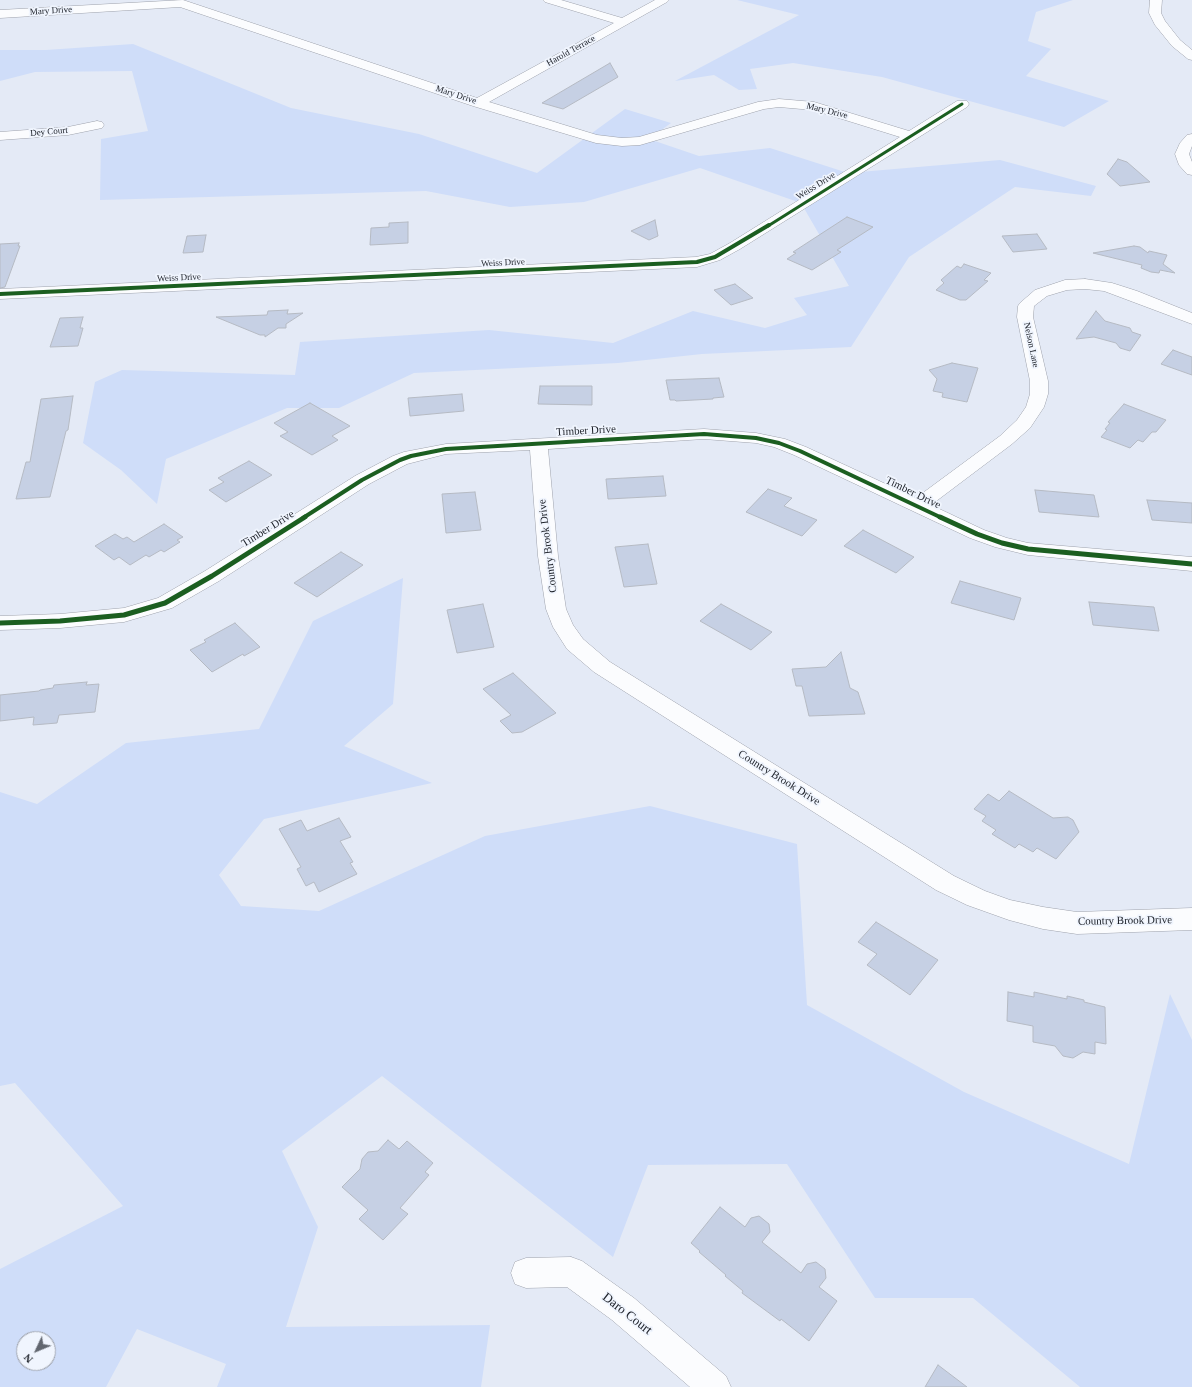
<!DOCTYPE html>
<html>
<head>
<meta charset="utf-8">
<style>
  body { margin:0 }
  #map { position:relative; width:1192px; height:1387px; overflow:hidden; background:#e4eaf6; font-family:"Times New Roman",serif }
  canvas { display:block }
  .north { position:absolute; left:16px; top:1331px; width:40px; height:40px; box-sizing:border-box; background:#f0f5fe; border:1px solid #9b9fa8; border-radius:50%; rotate:226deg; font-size:11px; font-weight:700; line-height:16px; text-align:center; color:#1b1f27 }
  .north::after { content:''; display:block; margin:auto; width:14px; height:18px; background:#61666f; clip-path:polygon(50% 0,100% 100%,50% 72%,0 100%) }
</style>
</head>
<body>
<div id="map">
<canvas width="1192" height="1387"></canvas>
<div class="north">N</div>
</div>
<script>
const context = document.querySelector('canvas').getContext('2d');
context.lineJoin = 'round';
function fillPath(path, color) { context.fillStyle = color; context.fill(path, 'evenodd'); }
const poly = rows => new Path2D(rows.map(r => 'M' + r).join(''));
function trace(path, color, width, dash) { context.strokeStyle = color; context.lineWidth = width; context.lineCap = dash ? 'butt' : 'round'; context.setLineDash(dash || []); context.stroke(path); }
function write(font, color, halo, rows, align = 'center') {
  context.font = font + ' "Times New Roman",serif'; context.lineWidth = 3.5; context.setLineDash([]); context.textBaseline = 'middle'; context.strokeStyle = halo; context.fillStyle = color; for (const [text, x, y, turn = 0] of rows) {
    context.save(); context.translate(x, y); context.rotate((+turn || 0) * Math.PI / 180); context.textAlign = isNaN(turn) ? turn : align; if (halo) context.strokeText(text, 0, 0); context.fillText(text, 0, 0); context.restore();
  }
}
fillPath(poly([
  [737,0,1073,0,1036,12,1028,41,1051,49,1026,76,1109,101,1064,127,882,77,793,63,750,69,757,89,739,90,714,75,675,81,799,15],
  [133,44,291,108,419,134,537,173,625,109,671,123,649,139,699,156,770,148,848,173,1000,160,1096,186,1091,196,1015,187,909,257,851,347,702,354,618,363,414,373,339,408,287,408,166,459,157,504,121,470,83,443,95,382,122,370,295,375,300,342,489,330,613,343,693,311,765,328,807,315,794,298,849,286,801,203,700,168,584,202,510,207,426,191,100,200,101,139,148,131,132,71,35,72,0,81,0,50,46,50],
  [403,578,393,704,344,746,432,783,264,819,219,875,241,906,319,911,485,836,650,806,797,844,807,1005,964,1092,1129,1164,1170,994,1192,1040,1192,1387,1080,1387,973,1298,875,1298,787,1164,648,1165,613,1257,382,1076,282,1151,318,1227,286,1327,490,1325,481,1387,217,1387,226,1364,137,1329,106,1387,0,1387,0,1269,123,1206,15,1083,0,1086,0,792,37,804,126,743,259,729,313,621],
  [24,1339,48,1339,48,1363,24,1363]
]), '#cfddf9');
const building = poly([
  [610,63,618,77,563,109,542,103,610,63],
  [1118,159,1127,162,1150,182,1120,186,1107,174,1118,159],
  [847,217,873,227,837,250,841,252,812,270,787,259,796,253,793,252,847,217],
  [655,220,658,236,649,240,631,231,655,220],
  [408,222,408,243,370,245,371,228,389,227,389,223,408,222],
  [1037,234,1047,249,1013,252,1002,236,1037,234],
  [206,235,203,252,183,253,187,236,206,235],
  [19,243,18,246,20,246,5,287,0,288,0,244,19,243],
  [1134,246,1140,247,1148,253,1149,251,1167,255,1163,264,1175,273,1160,270,1159,273,1151,272,1141,268,1142,265,1093,253,1134,246],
  [964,264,991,273,984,280,988,281,966,300,960,300,936,290,944,283,941,280,957,266,961,268,964,264],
  [735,284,753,298,731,305,714,290,735,284],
  [288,310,287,314,303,313,286,324,286,328,278,328,265,337,265,335,260,335,216,317,267,315,268,311,288,310],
  [1096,311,1105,321,1130,328,1132,332,1141,335,1130,351,1120,348,1116,343,1094,337,1076,339,1096,311],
  [83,317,80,328,83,328,78,346,50,347,60,318,83,317],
  [1173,350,1192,357,1192,375,1161,364,1173,350],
  [952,363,978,368,967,402,942,397,943,393,933,391,937,379,929,370,952,363],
  [719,378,724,397,713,398,713,399,676,401,675,400,670,400,666,380,719,378],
  [540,386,592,386,592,405,538,404,540,386],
  [462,394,464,411,410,416,408,398,462,394],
  [73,396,68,430,66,431,50,497,16,499,26,462,30,462,41,399,73,396],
  [310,403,350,426,332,436,338,440,312,455,280,436,288,432,274,423,310,403],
  [1124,404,1166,420,1156,432,1152,432,1143,442,1138,440,1130,448,1101,437,1107,430,1105,429,1110,423,1108,422,1124,404],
  [249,461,272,475,226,502,209,490,224,482,218,478,249,461],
  [663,476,666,496,608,499,606,479,663,476],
  [768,489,792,498,784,506,817,520,802,536,746,512,768,489],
  [1035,490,1094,495,1099,517,1039,512,1035,490],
  [475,492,481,530,446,533,442,494,475,492],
  [1147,500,1192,503,1192,523,1152,520,1147,500],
  [164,524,183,537,177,540,180,542,164,552,161,550,149,557,146,555,130,565,119,557,114,560,95,546,115,534,123,539,127,537,134,542,164,524],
  [863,530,914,557,896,573,844,546,863,530],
  [648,544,657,584,624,587,615,547,648,544],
  [341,552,363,565,317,597,294,583,341,552],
  [960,581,1021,598,1014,620,951,603,960,581],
  [1089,602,1154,607,1159,631,1093,625,1089,602],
  [483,604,494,647,457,653,447,610,483,604],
  [721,604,772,632,751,650,700,621,721,604],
  [235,623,260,647,244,656,243,654,212,672,190,650,206,642,204,640,235,623],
  [841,652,850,688,858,692,865,714,809,716,802,686,796,686,792,669,826,667,841,652],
  [513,673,556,713,522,732,512,733,500,721,511,715,483,689,513,673],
  [87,682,86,685,99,684,95,712,59,715,57,723,33,725,34,717,0,721,0,695,39,691,40,690,53,688,54,685,87,682],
  [1009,791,1053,818,1068,817,1073,820,1079,832,1056,859,1037,848,1033,852,1019,844,1015,848,992,834,996,830,982,821,986,816,974,809,988,794,999,801,1009,791],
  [339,818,351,837,340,841,353,862,350,863,357,874,319,892,314,882,306,886,297,869,301,867,279,829,301,820,307,831,339,818],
  [876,922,938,960,910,995,867,965,877,954,858,942,876,922],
  [1008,992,1034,997,1034,992,1067,999,1067,996,1084,1000,1084,1002,1105,1007,1106,1044,1095,1042,1095,1054,1083,1052,1073,1058,1063,1056,1055,1046,1033,1042,1033,1026,1007,1021,1008,992],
  [388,1140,399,1149,407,1141,433,1163,425,1172,429,1175,400,1208,408,1214,383,1240,359,1219,368,1210,342,1187,360,1169,362,1159,368,1152,378,1151,388,1140],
  [720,1207,745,1227,751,1218,759,1216,769,1224,770,1232,762,1242,801,1273,807,1264,816,1262,825,1269,826,1278,819,1287,837,1301,809,1341,781,1319,780,1321,742,1293,743,1291,725,1276,726,1275,699,1252,700,1251,691,1243,720,1207],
  [938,1365,967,1387,925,1387,938,1365]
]);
fillPath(building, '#c6d0e4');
trace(building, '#b5bac3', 1);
const minor = poly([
  [183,0,477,98,614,23,545,2,543,0,561,0,622,18,655,0,669,0,667,2,489,102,597,135,622,138,639,137,758,102,779,99,814,102,909,131,957,101,967,101,969,104,967,107,740,249,720,260,697,267,0,299,0,289,696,257,710,254,730,243,900,137,813,110,779,107,764,109,640,145,622,146,596,143,473,106,180,7,0,18,0,10,183,0],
  [1150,0,1162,0,1161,13,1165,21,1180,40,1192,50,1192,60,1188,59,1172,46,1155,25,1149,13,1150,0],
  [97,121,102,122,104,125,102,128,68,135,0,140,0,132,68,127,97,121],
  [1192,134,1192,146,1189,154,1192,162,1192,175,1187,174,1179,165,1175,154,1180,143,1187,135,1192,134],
  [1085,279,1112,283,1137,291,1192,313,1192,324,1104,291,1085,289,1067,290,1047,296,1034,306,1033,317,1048,381,1048,394,1044,407,1030,428,1012,444,931,505,984,530,1007,538,1028,543,1192,557,1192,571,1028,555,995,547,970,538,794,455,774,447,756,443,704,439,548,449,558,556,566,609,573,625,583,639,610,662,954,876,985,891,1010,900,1043,907,1077,912,1192,908,1192,930,1077,934,1043,929,1009,920,967,905,936,890,594,672,567,649,553,627,546,609,538,556,530,450,446,454,407,464,369,484,219,581,172,608,124,622,60,628,0,630,0,616,60,614,124,608,158,598,205,571,355,476,393,456,404,452,446,444,704,429,756,433,785,439,806,447,916,498,1000,436,1017,420,1026,407,1030,394,1030,381,1017,317,1018,306,1020,303,1035,290,1065,280,1085,279],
  [571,1257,582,1261,634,1298,726,1376,731,1387,690,1387,612,1320,567,1287,526,1288,515,1284,511,1273,515,1262,526,1258,571,1257]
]);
trace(minor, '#9ea2ac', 1);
fillPath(minor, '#fbfcfe');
trace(poly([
  [768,226,962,104]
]), '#1b5e20', 3);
trace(poly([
  [0,294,697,262,715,257,769,225],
  [303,518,362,480,400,460,411,456,446,449,704,434,756,438,779,443,800,451,942,518]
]), '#1b5e20', 4);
trace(poly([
  [940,517,977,534,1002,543,1028,549,1192,564],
  [0,623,60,621,124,615,165,603,212,576,305,517]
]), '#1b5e20', 5);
write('9px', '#1b1f27', '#f0f5fe', [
  ["Mary Drive",51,11,-4],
  ["Harold Terrace",571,51,-29],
  ["Mary Drive",456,95,18],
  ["Mary Drive",827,111,14],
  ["Dey Court",49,132,-5],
  ["Weiss Drive",816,186,-32],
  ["Weiss Drive",503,263,-3],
  ["Weiss Drive",179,278,-3],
  ["Nelson Lane",1031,345,78]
]);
write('11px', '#1b1f27', '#f0f5fe', [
  ["Timber Drive",586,431,-3],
  ["Timber Drive",913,493,26],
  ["Timber Drive",268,529,-32],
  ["Country Brook Drive",548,546,-97],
  ["Country Brook Drive",779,778,32],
  ["Country Brook Drive",1125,921,-1]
]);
write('13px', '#1b1f27', '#f0f5fe', [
  ["Daro Court",627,1314,38]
]);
</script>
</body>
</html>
